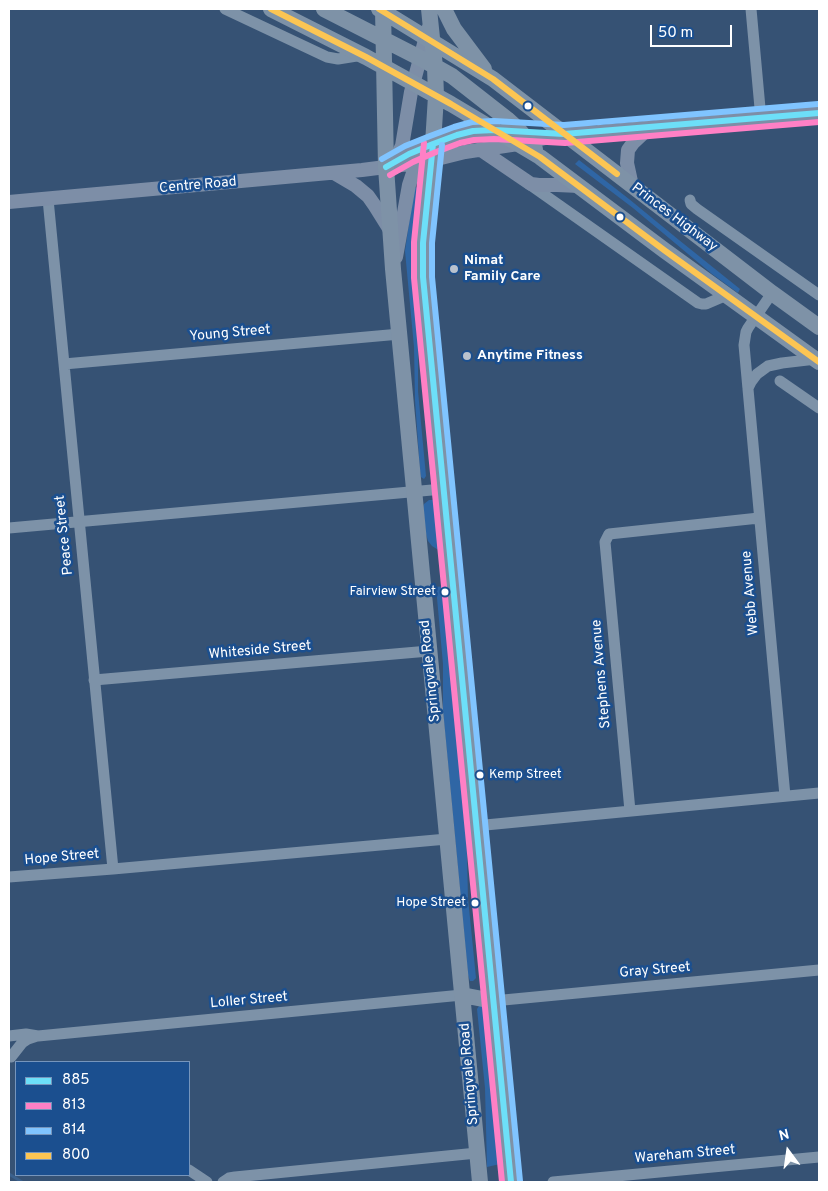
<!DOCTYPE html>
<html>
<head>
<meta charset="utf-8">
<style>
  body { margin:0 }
  #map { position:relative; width:828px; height:1191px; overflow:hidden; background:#365274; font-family:Overpass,sans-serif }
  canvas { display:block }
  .frame { position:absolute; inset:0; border:10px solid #fff; pointer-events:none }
  .legend { position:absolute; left:15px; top:1061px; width:175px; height:115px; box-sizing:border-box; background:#1b4f8f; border:1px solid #7695bc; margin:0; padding:6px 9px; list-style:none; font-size:15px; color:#fff }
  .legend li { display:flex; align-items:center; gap:10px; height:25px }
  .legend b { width:25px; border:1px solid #7695bc }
  .north { position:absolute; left:763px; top:1126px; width:50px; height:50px; -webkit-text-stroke:4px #1b4f8f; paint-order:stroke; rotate:346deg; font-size:14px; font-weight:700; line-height:20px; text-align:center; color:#fff }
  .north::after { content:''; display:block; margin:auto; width:18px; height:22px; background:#fff; clip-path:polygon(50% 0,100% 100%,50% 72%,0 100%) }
  .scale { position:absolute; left:650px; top:25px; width:82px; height:22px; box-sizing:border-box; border:2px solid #fff; border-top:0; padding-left:6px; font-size:15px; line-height:18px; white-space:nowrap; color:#fff; -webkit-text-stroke:4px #1b4f8f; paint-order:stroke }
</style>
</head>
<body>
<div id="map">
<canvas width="828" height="1191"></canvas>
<div class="frame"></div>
<ul class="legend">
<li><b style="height:6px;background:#6ddff8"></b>885</li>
<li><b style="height:6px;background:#ff80c5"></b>813</li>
<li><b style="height:6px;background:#80c4ff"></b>814</li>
<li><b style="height:6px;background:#fcc553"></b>800</li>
</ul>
<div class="north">N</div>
<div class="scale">50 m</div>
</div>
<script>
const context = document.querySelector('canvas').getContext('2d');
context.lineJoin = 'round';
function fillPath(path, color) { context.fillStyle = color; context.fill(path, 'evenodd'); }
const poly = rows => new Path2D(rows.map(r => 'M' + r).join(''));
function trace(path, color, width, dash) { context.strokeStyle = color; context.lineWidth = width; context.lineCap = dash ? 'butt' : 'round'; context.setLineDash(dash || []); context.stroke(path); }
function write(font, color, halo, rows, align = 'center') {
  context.font = font + ' Overpass,sans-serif'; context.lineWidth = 5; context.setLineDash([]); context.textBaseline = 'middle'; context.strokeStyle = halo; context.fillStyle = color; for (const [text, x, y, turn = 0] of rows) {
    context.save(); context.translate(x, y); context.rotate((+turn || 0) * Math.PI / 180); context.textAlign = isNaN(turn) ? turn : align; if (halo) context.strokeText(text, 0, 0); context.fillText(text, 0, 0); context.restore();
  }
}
fillPath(poly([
  [579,160,629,199,679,240,740,289,738,293,712,274,633,208,575,164],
  [418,187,418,200,414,245,414,272,418,320,418,391,426,476,424,479,421,477,420,471,415,400,414,347,405,251,414,188],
  [429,500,434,500,436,504,440,551,432,546,428,541,426,534,423,507,424,504],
  [444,586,466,813,468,898,476,978,473,981,470,981,468,975,443,712,443,664,436,587],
  [479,1006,482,1006,484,1008,486,1013,500,1164,487,1167,485,1088,477,1009]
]), '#2f66a5');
trace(poly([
  [9,1174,22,1182]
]), '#3b618d', 3);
trace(poly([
  [225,9,327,57,338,59,363,55],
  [751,9,761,119],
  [529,184,698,303,702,304,706,304,727,295],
  [48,199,113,869],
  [690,200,691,204,697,209,819,295],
  [772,293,748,328,746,332,744,345,785,796],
  [64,364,400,334],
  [780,381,819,408],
  [748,388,751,382,757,374,768,366,782,363,816,359],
  [9,528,443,489],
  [94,680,429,651],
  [630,811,605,542,609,534,759,518],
  [475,826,819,793],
  [9,877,113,869,447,839],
  [493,1001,819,970],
  [9,1036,26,1034,38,1036,462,995],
  [11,1057,22,1043,28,1039,37,1036],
  [189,1170,207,1182],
  [223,1182,229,1178,235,1177,477,1153],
  [553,1182,819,1157]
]), '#7d92a8', 11);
trace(poly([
  [558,133,598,132,819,113],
  [481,150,531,184,539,185,557,185,579,186],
  [391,163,397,156,402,146,411,92,428,29],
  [393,163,421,149,457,135,473,131,497,131],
  [334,173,356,186,368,196,375,206,390,230],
  [632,186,627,163,628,150,633,143,649,128],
  [9,202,362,170,425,162,465,152,518,144,564,134],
  [396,257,409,185,414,170,422,158]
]), '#7d8ea7', 14);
trace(poly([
  [271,9,366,57,451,104,540,157,664,250,819,362],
  [324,9,420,58,452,76,507,119,518,129,535,149],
  [379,9,493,79,772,293,819,327],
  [383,9,386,167,393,269,480,1182],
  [429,9,435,67,436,96,433,144,423,243,423,277,511,1182],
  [444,9,454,29,484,69],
  [462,995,493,1001]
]), '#7e92a7', 16);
trace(poly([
  [433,144,423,243,423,277,511,1182],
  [386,167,409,154,433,144,457,135,473,131,494,130,564,134,819,113]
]), '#6ddff8', 6);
trace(poly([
  [424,143,414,242,414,278,502,1182],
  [390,175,413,162,436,152,460,143,474,140,494,139,565,143,819,122]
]), '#ff80c5', 6);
trace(poly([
  [442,145,432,243,432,277,520,1181],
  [382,159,405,146,430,136,454,127,472,122,494,121,564,125,818,104]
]), '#80c4ff', 6);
trace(poly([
  [271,9,366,57,451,104,540,157,664,250,819,362],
  [379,9,493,79,617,174]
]), '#fcc553', 6);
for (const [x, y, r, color] of [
  [528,106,4.5,"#fff"],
  [620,217,4.5,"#fff"],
  [454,269,5,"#b9c2ce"],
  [467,356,5,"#b9c2ce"],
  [445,592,4.5,"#fff"],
  [480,775,4.5,"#fff"],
  [475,903,4.5,"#fff"]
]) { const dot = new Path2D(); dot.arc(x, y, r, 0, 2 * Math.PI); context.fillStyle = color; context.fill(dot); trace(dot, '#1b4f8f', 2); }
write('13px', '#fff', '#1b4f8f', [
  ["Fairview Street",436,592],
  ["Kemp Street",489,775,"left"],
  ["Hope Street",466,903]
], 'right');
write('14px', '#fff', '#1b4f8f', [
  ["Centre Road",198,186,-5],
  ["Princes Highway",674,218,37],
  ["Young Street",230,334,-5],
  ["Peace Street",65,535,-96],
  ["Webb Avenue",751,593,-95],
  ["Whiteside Street",260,651,-5],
  ["Springvale Road",431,671,-96],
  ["Stephens Avenue",602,674,-95],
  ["Hope Street",62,858,-5],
  ["Gray Street",655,971,-5],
  ["Loller Street",249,1001,-5],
  ["Springvale Road",470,1074,-95],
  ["Wareham Street",685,1155,-5]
]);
write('bold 14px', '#fff', '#1b4f8f', [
  ["Nimat",464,261],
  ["Family Care",464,277],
  ["Anytime Fitness",477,356]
], 'left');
</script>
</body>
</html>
